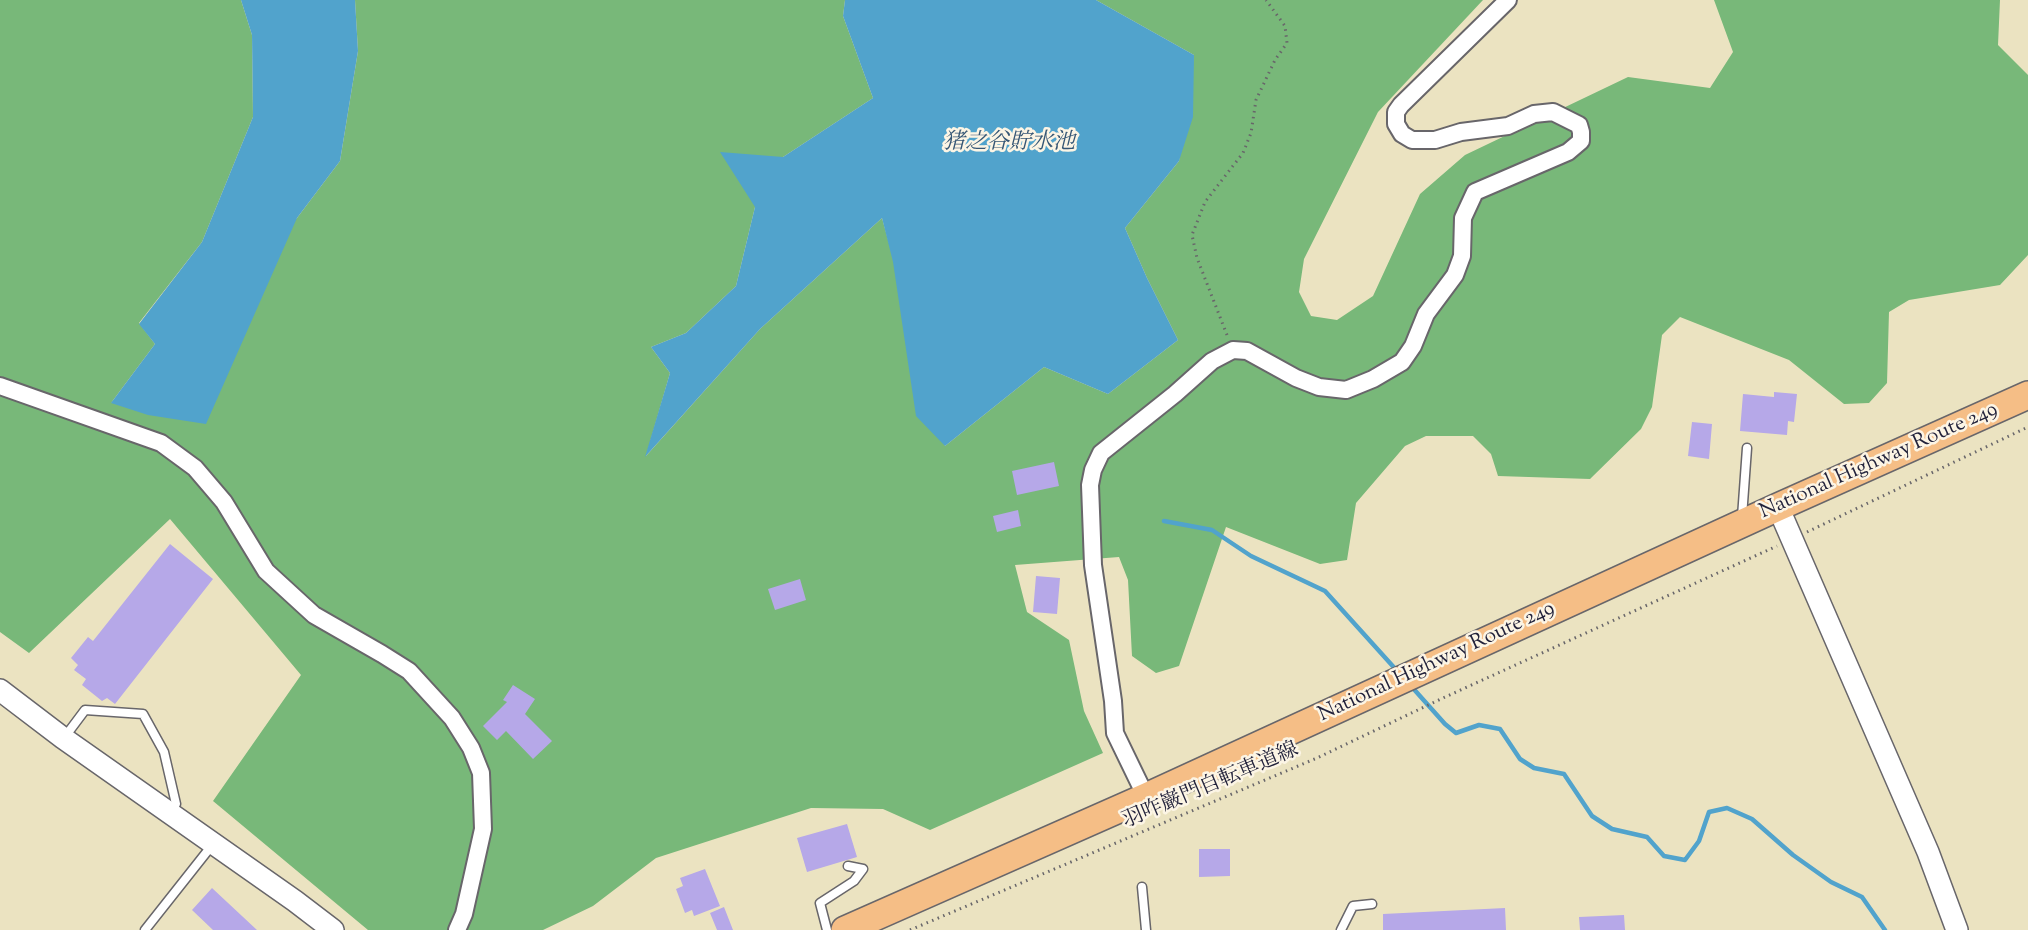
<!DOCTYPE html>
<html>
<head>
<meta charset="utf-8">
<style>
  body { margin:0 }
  canvas { display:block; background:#ebe3c1 }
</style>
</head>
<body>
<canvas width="2028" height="930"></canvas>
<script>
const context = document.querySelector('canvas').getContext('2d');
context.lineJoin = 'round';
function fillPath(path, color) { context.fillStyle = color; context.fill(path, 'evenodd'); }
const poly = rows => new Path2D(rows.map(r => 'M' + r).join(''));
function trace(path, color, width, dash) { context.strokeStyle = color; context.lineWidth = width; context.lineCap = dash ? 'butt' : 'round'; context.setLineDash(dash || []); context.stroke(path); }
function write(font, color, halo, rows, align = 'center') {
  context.font = font + ' "Sorts Mill Goudy","Noto Serif JP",serif'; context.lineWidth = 5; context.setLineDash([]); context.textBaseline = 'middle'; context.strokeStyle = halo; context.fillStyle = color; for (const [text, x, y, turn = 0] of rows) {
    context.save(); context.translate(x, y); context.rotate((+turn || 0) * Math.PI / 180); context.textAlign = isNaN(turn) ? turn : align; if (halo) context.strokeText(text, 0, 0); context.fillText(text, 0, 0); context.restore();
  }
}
fillPath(poly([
  [0,0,241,0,252,35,253,117,202,242,139,323,155,344,111,403,297,218,340,161,358,51,355,0,845,0,843,16,873,98,783,157,755,207,736,286,686,333,651,347,670,373,646,456,760,329,882,218,945,446,1044,367,1108,394,1178,340,1147,278,1125,228,1179,161,1194,55,1096,0,1483,0,1378,112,1304,259,1299,292,1311,316,1337,320,1373,296,1420,194,1465,155,1628,77,1710,88,1733,52,1714,0,2000,0,1998,45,2028,75,2028,255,2000,285,1909,300,1889,312,1887,383,1869,403,1844,404,1789,360,1680,317,1662,335,1652,407,1641,429,1590,479,1498,476,1491,454,1473,436,1426,436,1405,446,1356,503,1347,560,1320,564,1226,527,1179,666,1156,673,1132,656,1128,580,1119,557,1015,565,1027,612,1069,640,1084,711,1103,753,930,830,883,809,811,808,656,858,593,906,543,930,368,930,213,801,301,675,170,519,29,653,0,632]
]), '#78b879');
fillPath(poly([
  [241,0,355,0,358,51,340,161,297,218,206,424,148,415,111,403,155,344,139,324,202,242,253,117,252,35],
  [845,0,1096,0,1194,55,1193,117,1179,161,1125,228,1147,278,1178,340,1108,394,1044,367,945,446,916,416,893,262,882,218,760,329,645,457,670,373,651,347,686,333,736,286,755,207,720,152,783,157,873,98,843,16]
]), '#51a3cc');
trace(poly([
  [1164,521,1212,530,1251,556,1325,591,1399,673],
  [1411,686,1445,724,1456,733,1479,725,1500,729,1520,759,1534,768,1564,774,1592,816,1612,829,1647,837,1664,856,1685,860,1699,841,1709,812,1727,808,1752,819,1793,855,1831,882,1862,897,1885,930]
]), '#51a3cc', 4.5);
fillPath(poly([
  [1774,392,1797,394,1794,422,1788,421,1787,435,1740,431,1743,394,1774,397],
  [1692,422,1712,424,1709,459,1688,456],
  [1054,462,1059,486,1017,495,1012,471],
  [1018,510,1021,526,997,532,993,516],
  [170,544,213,579,115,704,107,698,102,701,82,685,86,679,74,670,78,665,71,658,88,637,93,641],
  [1036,576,1060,578,1057,614,1033,612],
  [800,579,806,600,775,610,768,589],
  [513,685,535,699,525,714,552,741,533,759,506,731,497,740,483,726,507,702,503,700],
  [847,824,857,857,807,872,797,838],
  [1199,849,1230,849,1230,876,1199,877],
  [705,869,720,906,694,916,692,910,685,913,676,889,683,886,680,878],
  [212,888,257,930,213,930,192,910],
  [724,907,733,930,717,930,710,913],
  [1505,908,1506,930,1383,930,1383,914],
  [1624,915,1625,930,1580,930,1579,917]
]), '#b6a8e8');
const service = poly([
  [1742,517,1747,448],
  [64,738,85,710,143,714,164,752,176,804,169,812],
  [1142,887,1146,930],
  [145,930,213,844],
  [827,930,820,903,854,881,863,869,848,866],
  [1341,930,1353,906,1372,904]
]);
const minor = poly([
  [0,386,161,443,195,468,224,502,266,571,314,615,382,654,409,671,452,718,471,748,481,773,483,829,464,914,457,930],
  [1146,797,1115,733,1113,701,1093,565,1090,485,1093,470,1101,453,1175,394,1212,361,1233,350,1247,351,1296,378,1319,387,1346,390,1373,379,1402,362,1413,346,1426,314,1455,275,1462,256,1463,218,1475,192,1568,152,1581,141,1581,132,1579,125,1553,112,1534,114,1508,126,1461,132,1435,140,1412,140,1402,134,1396,124,1396,112,1401,105,1508,0]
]);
const tertiary = poly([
  [1778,507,1928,852,1957,930],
  [0,690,63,738,295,901,333,930]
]);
const trunk = poly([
  [845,930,1146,797,1778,507,2028,395]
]);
trace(service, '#68666a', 11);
trace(minor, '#68666a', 20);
trace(tertiary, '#68666a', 24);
trace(trunk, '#68666a', 30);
trace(poly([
  [1227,335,1197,258,1192,235,1205,202,1243,153,1251,133,1256,100,1275,60,1287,43,1285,26,1266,0],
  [1807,532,2028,427],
  [910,930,1317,758,1443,698,1777,546]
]), '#68666a', 3, [1.5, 4.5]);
trace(service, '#fff', 8);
trace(minor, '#fff', 16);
trace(tertiary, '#fff', 21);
trace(trunk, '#f5be86', 27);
write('21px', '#22223b', '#fcf5e5', [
  ["National Highway Route 249",1879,462,-24],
  ["National Highway Route 249",1437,663,-25],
  ["羽咋巌門自転車道線",1211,787,-23]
]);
write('italic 22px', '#355675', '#fcf5e5', [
  ["猪之谷貯水池",1009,144]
]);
</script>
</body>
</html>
